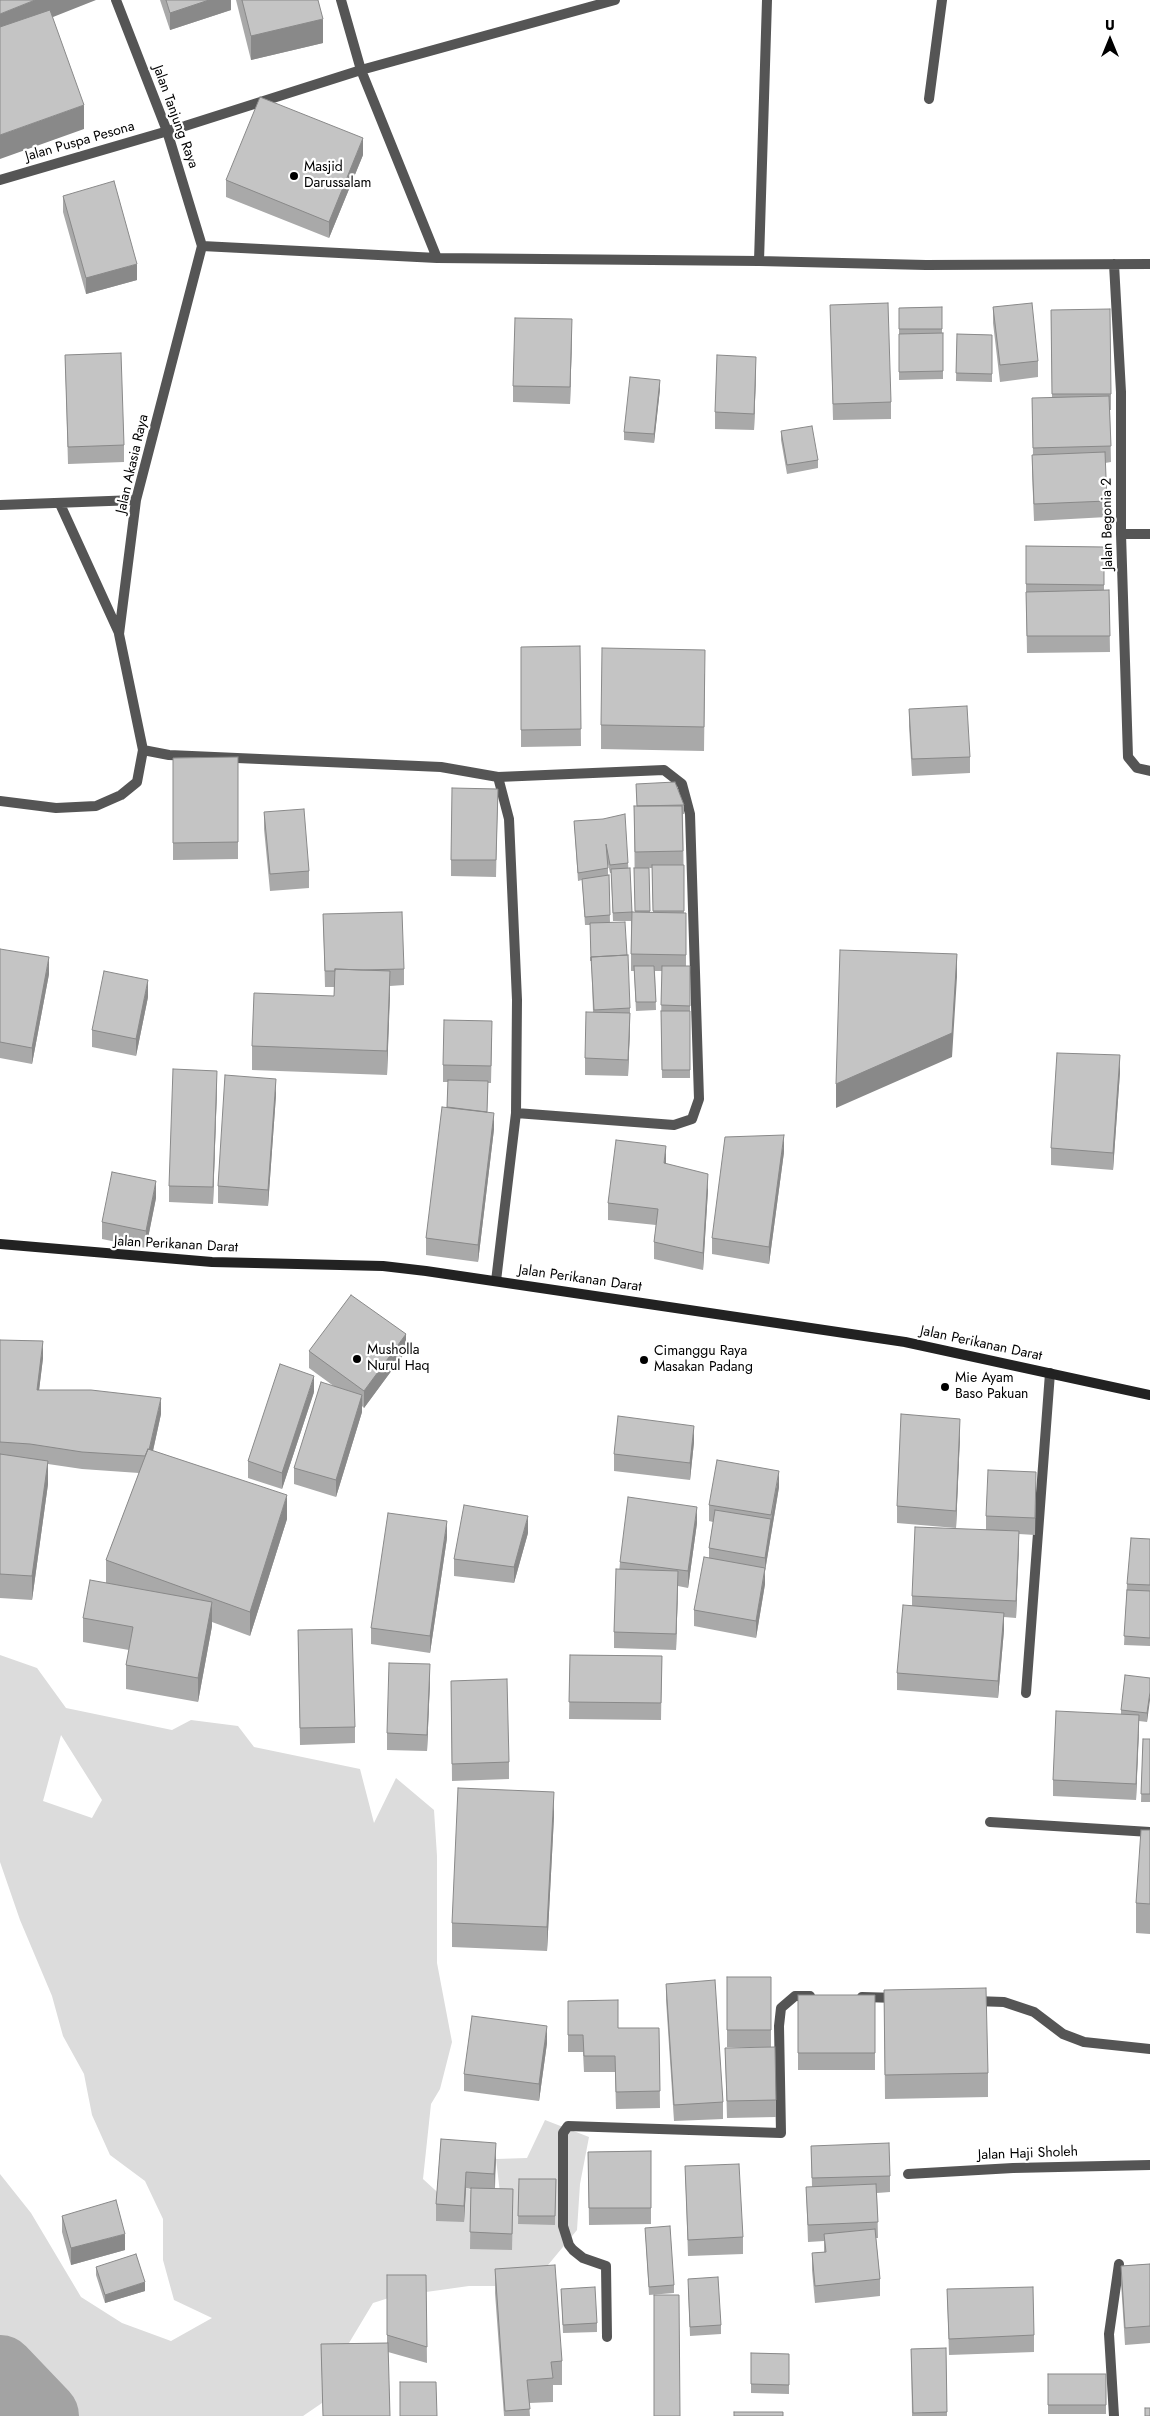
<!DOCTYPE html>
<html>
<head>
<meta charset="utf-8">
<style>
  body { margin:0 }
  #map { position:relative; width:1150px; height:2416px; overflow:hidden; background:#fff; font-family:Jost,sans-serif }
  canvas { display:block }
  .north { position:absolute; left:1085px; top:15px; width:50px; height:50px; -webkit-text-stroke:4px #fff; paint-order:stroke; rotate:0deg; font-size:14px; font-weight:700; line-height:20px; text-align:center; color:#000 }
  .north::after { content:''; display:block; margin:auto; width:18px; height:22px; background:#000; clip-path:polygon(50% 0,100% 100%,50% 72%,0 100%) }
</style>
</head>
<body>
<div id="map">
<canvas width="1150" height="2416"></canvas>
<div class="north">U</div>
</div>
<script>
const context = document.querySelector('canvas').getContext('2d');
context.lineJoin = 'round';
function fillPath(path, color) { context.fillStyle = color; context.fill(path, 'evenodd'); }
const poly = rows => new Path2D(rows.map(r => 'M' + r).join(''));
function trace(path, color, width, dash) { context.strokeStyle = color; context.lineWidth = width; context.lineCap = dash ? 'butt' : 'round'; context.setLineDash(dash || []); context.stroke(path); }
function write(font, color, halo, rows, align = 'center') {
  context.font = font + ' Jost,sans-serif'; context.lineWidth = 4.5; context.setLineDash([]); context.textBaseline = 'middle'; context.strokeStyle = halo; context.fillStyle = color; for (const [text, x, y, turn = 0] of rows) {
    context.save(); context.translate(x, y); context.rotate((+turn || 0) * Math.PI / 180); context.textAlign = isNaN(turn) ? turn : align; if (halo) context.strokeText(text, 0, 0); context.fillText(text, 0, 0); context.restore();
  }
}
fillPath(poly([
  [0,1655,37,1668,66,1708,172,1730,191,1720,238,1726,254,1747,360,1769,374,1823,396,1778,434,1810,437,1856,437,1963,452,2042,440,2089,431,2104,423,2179,457,2210,466,2188,501,2201,496,2159,527,2158,545,2120,589,2137,580,2184,577,2230,548,2265,510,2286,469,2286,426,2292,417,2289,373,2303,349,2343,341,2390,303,2416,0,2416,0,2174,31,2213,81,2297,122,2323,171,2341,212,2318,174,2300,163,2260,163,2219,145,2181,110,2155,92,2115,84,2074,63,2036,52,1996,20,1920,0,1862],
  [61,1735,102,1800,92,1818,43,1801]
]), '#dcdcdc');
trace(poly([
  [0,2371,43,2416]
]), '#a3a3a3', 72);
trace(poly([
  [116,0,167,131,202,246],
  [341,0,361,70,437,258],
  [929,99,942,0],
  [0,180,185,126,361,70,615,0],
  [202,246,437,258,759,261,926,265,1150,264],
  [759,261,767,0],
  [1114,264,1121,392,1121,534,1128,757,1137,768,1150,771],
  [60,504,119,633],
  [0,505,136,500],
  [1121,534,1150,534],
  [143,750,169,755,441,767,498,777,509,819,517,1000,516,1113,496,1281],
  [498,777,664,770,682,784,690,814,699,1099,692,1119,674,1125,516,1113],
  [0,801,56,808,96,806,121,795,137,782,143,750,119,634,136,500,202,246],
  [1026,1693,1050,1373],
  [990,1822,1150,1832],
  [862,1997,898,1998],
  [975,2001,1004,2002,1034,2012,1063,2034,1084,2042,1150,2049],
  [908,2174,1013,2168,1150,2165],
  [607,2337,606,2266,583,2258,573,2250,569,2245,563,2226,563,2133,568,2126,781,2133,779,2026,781,2008,795,1996,810,1996],
  [1114,2416,1109,2334,1119,2264]
]), '#555', 10);
trace(poly([
  [0,1244,212,1262,383,1266,426,1271,905,1342,1150,1395]
]), '#222', 10);
fillPath(poly([
  [160,0,231,0,231,10,170,30],
  [236,0,318,0,323,43,251,60],
  [363,155,329,238,226,197,226,180],
  [63,196,137,280,86,294,63,212],
  [830,305,891,402,891,419,833,420],
  [942,307,942,333,943,333,943,379,899,380,899,308],
  [993,307,1038,361,1038,377,1000,382,993,323],
  [1051,310,1111,394,1111,410,1110,410,1111,462,1105,463,1107,517,1034,521,1032,472,1032,455,1033,455,1032,398,1052,398],
  [957,334,992,335,992,382,956,381],
  [572,336,570,404,513,402,513,386],
  [65,355,124,445,124,462,68,464],
  [756,373,754,430,715,429,715,412],
  [660,389,654,443,624,440,624,432],
  [781,431,818,460,818,468,787,474,781,440],
  [1026,546,1104,547,1104,590,1109,590,1110,652,1027,653,1026,600],
  [580,646,581,746,521,747,521,647],
  [705,674,704,751,601,749,601,725],
  [909,709,970,757,970,773,912,776,909,726],
  [238,757,238,859,173,860,173,758],
  [636,784,684,805,684,814,683,814,684,913,686,913,686,966,690,966,690,1078,662,1078,661,1020,662,971,655,971,656,1010,636,1011,634,971,631,971,631,921,613,921,611,873,610,873,608,864,608,875,609,875,610,923,630,1008,630,1024,628,1076,585,1075,585,1058,593,1012,590,925,585,925,582,880,578,881,574,821,628,863,632,912,635,912,634,806,637,806],
  [649,868,652,868,653,912,650,912],
  [498,789,496,877,451,876,451,860],
  [264,812,309,871,309,888,270,891,264,829],
  [323,914,404,969,404,985,390,986,387,1075,252,1070,252,1046,334,996,334,987,325,987],
  [0,949,49,974,32,1064,0,1058],
  [148,997,136,1056,92,1047,92,1030],
  [492,1038,491,1083,488,1083,487,1112,494,1129,478,1262,426,1255,426,1238,447,1107,448,1082,443,1082,443,1065],
  [1120,1072,1113,1170,1051,1165,1051,1148],
  [217,1088,213,1204,169,1202,169,1186],
  [276,1095,268,1206,218,1203,218,1186],
  [784,1152,769,1264,712,1254,712,1238],
  [666,1164,708,1190,703,1270,654,1259,654,1242,656,1225,608,1220,608,1203],
  [156,1198,146,1248,102,1239,102,1222],
  [0,1340,43,1358,39,1390,161,1414,153,1451,287,1519,250,1636,212,1622,212,1626,198,1702,126,1689,126,1665,129,1650,83,1642,83,1618,106,1583,106,1560,139,1473,82,1469,48,1464,48,1484,32,1600,0,1598],
  [309,1351,406,1351,364,1408,362,1406,362,1412,336,1497,294,1484,294,1468,335,1387,309,1368],
  [314,1392,282,1489,248,1478,248,1461],
  [960,1436,956,1528,897,1523,897,1506],
  [694,1442,690,1480,614,1471,614,1454],
  [779,1487,765,1571,765,1584,756,1638,694,1626,694,1610,709,1558,709,1548,713,1522,709,1521,709,1505],
  [1036,1488,1035,1535,1019,1534,1016,1618,1004,1617,1004,1630,998,1698,897,1690,897,1673,912,1606,912,1596,986,1530,986,1516],
  [697,1523,688,1588,678,1586,676,1650,614,1648,614,1632,620,1562],
  [528,1533,514,1583,454,1576,454,1559],
  [447,1538,430,1653,371,1644,371,1628],
  [1150,1539,1150,1646,1124,1645,1127,1584],
  [298,1630,355,1727,355,1743,300,1745],
  [570,1655,662,1656,661,1720,569,1719],
  [1150,1678,1147,1722,1139,1721,1136,1800,1053,1796,1053,1780,1121,1714,1121,1710],
  [430,1681,427,1751,387,1750,387,1733],
  [451,1681,509,1762,509,1779,452,1781],
  [1143,1739,1150,1739,1150,1802,1141,1802],
  [554,1816,547,1951,452,1947,452,1923],
  [1150,1830,1150,1934,1136,1933,1136,1903],
  [727,1977,771,1977,771,2047,727,2047],
  [666,1984,723,2102,723,2119,674,2121,666,2000],
  [884,1990,988,2073,988,2097,885,2099],
  [798,1995,875,1995,875,2070,798,2070],
  [568,2001,618,2028,659,2028,660,2108,616,2109,615,2072,584,2072,583,2052,568,2052],
  [547,2043,539,2101,464,2091,464,2074],
  [725,2048,776,2100,776,2117,727,2118],
  [441,2139,496,2159,495,2188,513,2206,512,2250,470,2249,471,2189,466,2188,464,2222,436,2221,436,2204],
  [811,2146,890,2176,890,2192,877,2193,878,2238,876,2238,880,2279,880,2296,815,2303,812,2270,812,2253,824,2252,824,2241,808,2242,806,2187,812,2187],
  [651,2151,651,2224,589,2225,588,2152],
  [685,2166,743,2237,743,2254,688,2256],
  [519,2179,556,2179,555,2225,518,2224],
  [62,2216,125,2250,71,2265,62,2232],
  [645,2228,674,2285,674,2293,649,2295],
  [1150,2264,1150,2343,1125,2345,1121,2283,1121,2266],
  [96,2267,145,2291,105,2303,96,2275],
  [495,2269,562,2361,562,2385,553,2385,553,2402,529,2403,530,2416,504,2416,495,2293],
  [387,2275,426,2275,427,2363,388,2352,390,2416,323,2416,321,2344,387,2343],
  [688,2288,721,2325,721,2334,690,2336],
  [561,2289,597,2323,597,2332,563,2333],
  [947,2289,1034,2335,1034,2352,949,2355],
  [946,2348,947,2416,912,2416,911,2349],
  [751,2353,789,2354,789,2394,751,2393],
  [1048,2374,1106,2374,1106,2414,1048,2414]
]), '#a9a9a9');
fillPath(poly([
  [35,0,96,0,0,38,0,14],
  [209,0,231,0,231,10,170,30,170,13],
  [323,19,323,43,251,60,251,36],
  [84,105,84,129,0,159,0,135],
  [363,138,363,155,329,238,329,222],
  [137,264,137,280,86,294,86,278],
  [572,319,572,336,570,404,570,387],
  [756,357,756,373,754,430,754,414],
  [660,380,660,389,654,443,654,434],
  [957,954,957,977,952,1057,836,1108,836,1084],
  [49,957,49,974,32,1064,32,1048],
  [390,971,390,995,387,1075,387,1051],
  [148,980,148,997,136,1056,136,1039],
  [630,1013,630,1030,628,1076,628,1060],
  [1120,1055,1120,1072,1113,1170,1113,1153],
  [217,1071,217,1088,213,1204,213,1187],
  [276,1079,276,1095,268,1206,268,1190],
  [494,1113,494,1129,478,1262,478,1245],
  [784,1135,784,1152,769,1264,769,1247],
  [666,1146,666,1163,664,1180,664,1163],
  [708,1174,708,1190,703,1270,703,1253],
  [156,1181,156,1198,146,1248,146,1231],
  [406,1334,406,1351,364,1408,364,1391],
  [43,1341,43,1358,37,1407,37,1390],
  [314,1376,314,1392,282,1489,282,1473],
  [362,1395,362,1412,336,1497,336,1480],
  [161,1398,161,1414,148,1473,148,1456],
  [960,1419,960,1436,956,1528,956,1511],
  [694,1426,694,1442,690,1480,690,1463],
  [48,1461,48,1484,32,1600,32,1576],
  [779,1471,779,1487,765,1571,765,1584,756,1638,756,1621,765,1571,765,1558],
  [287,1495,287,1519,250,1636,250,1612],
  [697,1507,697,1523,688,1588,688,1571],
  [528,1516,528,1533,514,1583,514,1567],
  [447,1521,447,1538,430,1653,430,1636],
  [1019,1531,1019,1548,1016,1618,1016,1601],
  [678,1571,678,1588,676,1650,676,1634],
  [212,1602,212,1626,198,1702,198,1678],
  [1004,1613,1004,1630,998,1698,998,1681],
  [430,1664,430,1681,427,1751,427,1735],
  [1150,1692,1150,1700,1147,1722,1147,1713],
  [1139,1715,1139,1731,1136,1800,1136,1784],
  [554,1792,554,1816,547,1951,547,1927],
  [547,2026,547,2043,539,2101,539,2084],
  [496,2143,496,2159,494,2190,494,2174],
  [466,2172,466,2188,464,2222,464,2206],
  [125,2234,125,2250,71,2265,71,2248],
  [145,2282,145,2291,105,2303,105,2295]
]), '#898989');
const building = poly([
  [0,0,35,0,0,14,0,0],
  [166,0,209,0,170,13,166,0],
  [242,0,318,0,323,19,251,36,242,0],
  [50,10,84,105,0,135,0,27,50,10],
  [260,97,363,138,329,222,226,180,260,97],
  [114,181,137,264,86,278,63,196,114,181],
  [888,303,891,402,833,404,830,305,888,303],
  [1032,303,1038,361,1000,365,993,307,1032,303],
  [942,307,942,329,899,329,899,308,942,307],
  [1110,309,1111,394,1052,394,1051,310,1110,309],
  [515,318,572,319,570,387,513,386,515,318],
  [943,333,943,371,899,372,899,334,943,333],
  [957,334,992,335,992,374,956,373,957,334],
  [121,353,124,445,68,447,65,355,121,353],
  [717,355,756,357,754,414,715,412,717,355],
  [630,377,660,380,654,434,624,432,630,377],
  [1109,396,1111,446,1033,448,1032,398,1109,396],
  [812,426,818,460,787,465,781,431,812,426],
  [1105,452,1107,501,1034,504,1032,455,1105,452],
  [1026,546,1104,547,1104,585,1026,584,1026,546],
  [1109,590,1110,636,1027,636,1026,592,1109,590],
  [580,646,581,729,521,730,521,647,580,646],
  [602,648,705,650,704,727,601,725,602,648],
  [967,706,970,757,912,759,909,709,967,706],
  [238,757,238,842,173,843,173,758,238,757],
  [675,782,684,805,637,806,636,784,675,782],
  [452,788,498,789,496,860,451,860,452,788],
  [634,806,682,806,683,851,635,852,634,806],
  [304,809,309,871,270,874,264,812,304,809],
  [625,814,628,863,610,865,606,844,608,868,578,873,574,821,603,819,625,814],
  [652,865,684,865,684,911,653,911,652,865],
  [630,868,632,912,613,913,611,869,630,868],
  [634,868,649,868,650,911,635,911,634,868],
  [609,875,610,915,585,917,582,879,609,875],
  [402,912,404,969,362,970,335,969,335,971,325,971,323,914,402,912],
  [632,912,686,913,686,955,631,954,632,912],
  [625,922,627,955,591,957,591,961,590,923,625,922],
  [0,949,49,957,32,1048,0,1042,0,949],
  [840,950,957,954,952,1033,836,1084,840,950],
  [628,955,630,1008,594,1010,591,957,628,955],
  [634,966,654,966,656,1002,636,1002,634,966],
  [662,966,690,966,690,1006,661,1005,662,966],
  [335,969,390,971,387,1051,252,1046,254,993,334,996,335,969],
  [104,971,148,980,136,1039,92,1030,104,971],
  [661,1011,690,1011,690,1070,662,1070,661,1011],
  [586,1012,630,1013,628,1060,585,1058,586,1012],
  [444,1020,492,1021,491,1066,443,1065,444,1020],
  [1057,1053,1120,1055,1113,1153,1051,1148,1057,1053],
  [173,1069,217,1071,213,1187,169,1186,173,1069],
  [225,1075,276,1079,268,1190,218,1186,225,1075],
  [448,1080,488,1081,487,1112,447,1107,448,1080],
  [442,1107,494,1113,478,1245,426,1238,442,1107],
  [784,1135,769,1247,712,1238,725,1137,784,1135],
  [616,1140,666,1146,664,1163,708,1174,703,1253,654,1242,658,1209,608,1203,616,1140],
  [112,1172,156,1181,146,1231,102,1222,112,1172],
  [351,1295,406,1334,364,1391,309,1351,351,1295],
  [0,1340,43,1341,37,1390,91,1390,161,1398,149,1450,148,1449,145,1456,82,1452,30,1444,0,1442,0,1340],
  [280,1364,314,1376,282,1473,248,1461,280,1364],
  [321,1382,362,1395,336,1480,294,1468,321,1382],
  [901,1414,960,1419,956,1511,897,1506,901,1414],
  [618,1416,694,1426,690,1463,614,1454,618,1416],
  [148,1449,287,1495,250,1612,106,1560,148,1449],
  [0,1454,48,1461,32,1576,0,1574,0,1454],
  [717,1460,779,1471,771,1515,709,1505,717,1460],
  [988,1470,1036,1472,1035,1518,986,1516,988,1470],
  [628,1497,697,1507,688,1571,620,1562,628,1497],
  [464,1505,528,1516,514,1567,454,1559,464,1505],
  [715,1510,771,1519,765,1558,709,1548,715,1510],
  [388,1513,447,1521,430,1636,371,1628,388,1513],
  [915,1527,1019,1531,1016,1601,912,1596,915,1527],
  [1131,1538,1150,1539,1150,1585,1127,1584,1131,1538],
  [704,1557,765,1568,756,1621,694,1610,704,1557],
  [616,1569,678,1571,676,1634,614,1632,616,1569],
  [90,1580,212,1602,198,1678,126,1665,133,1627,83,1618,90,1580],
  [1127,1590,1150,1591,1150,1638,1124,1636,1127,1590],
  [903,1605,1004,1613,998,1681,897,1673,903,1605],
  [352,1629,355,1727,300,1728,298,1630,352,1629],
  [570,1655,662,1656,661,1703,569,1702,570,1655],
  [389,1663,430,1664,427,1735,387,1733,389,1663],
  [1125,1675,1150,1678,1150,1692,1147,1713,1121,1710,1125,1675],
  [507,1679,509,1762,452,1764,451,1681,507,1679],
  [1056,1711,1139,1715,1136,1784,1053,1780,1056,1711],
  [1143,1739,1150,1739,1150,1794,1141,1794,1143,1739],
  [458,1788,554,1792,547,1927,452,1923,458,1788],
  [1141,1830,1150,1830,1150,1904,1136,1903,1141,1830],
  [727,1977,771,1977,771,2030,727,2030,727,1977],
  [715,1980,723,2102,674,2105,666,1984,715,1980],
  [986,1988,988,2073,885,2075,884,1990,986,1988],
  [798,1995,875,1995,875,2053,798,2053,798,1995],
  [618,2000,618,2028,659,2028,660,2091,616,2092,615,2056,584,2056,583,2035,568,2035,568,2001,618,2000],
  [472,2016,547,2026,539,2084,464,2074,472,2016],
  [775,2047,776,2100,727,2101,725,2048,775,2047],
  [441,2139,496,2143,494,2174,466,2172,464,2206,436,2204,441,2139],
  [889,2143,890,2176,812,2178,811,2146,889,2143],
  [651,2151,651,2208,589,2208,588,2152,651,2151],
  [739,2164,743,2237,688,2240,685,2166,739,2164],
  [519,2179,556,2179,555,2216,518,2216,519,2179],
  [876,2184,878,2222,808,2225,806,2187,876,2184],
  [471,2188,513,2189,512,2234,470,2232,471,2188],
  [116,2200,125,2234,71,2248,62,2216,116,2200],
  [670,2226,674,2285,649,2287,645,2228,670,2226],
  [875,2229,880,2279,815,2286,812,2253,826,2252,824,2234,875,2229],
  [136,2254,145,2282,105,2295,96,2267,136,2254],
  [1150,2264,1150,2326,1125,2328,1121,2266,1150,2264],
  [555,2265,562,2361,551,2362,553,2378,527,2380,530,2409,505,2411,495,2269,555,2265],
  [387,2275,426,2275,427,2347,387,2335,387,2275],
  [718,2277,721,2325,690,2327,688,2279,718,2277],
  [595,2287,597,2323,563,2325,561,2289,595,2287],
  [1033,2287,1034,2335,949,2339,947,2289,1033,2287],
  [654,2295,679,2295,680,2416,654,2416,654,2295],
  [388,2343,390,2416,323,2416,321,2344,388,2343],
  [946,2348,947,2412,913,2413,911,2349,946,2348],
  [751,2353,789,2354,789,2385,751,2384,751,2353],
  [1048,2374,1106,2374,1106,2405,1048,2405,1048,2374],
  [400,2382,436,2382,437,2416,400,2416,400,2382],
  [1145,2408,1150,2408,1150,2416,1145,2416,1145,2408],
  [734,2412,783,2412,783,2416,734,2416,734,2412]
]);
fillPath(building, '#c4c4c4');
trace(building, '#898989', 1);
for (const [x, y, r, color] of [
  [294,176,5,"#000"],
  [357,1359,5,"#000"],
  [644,1360,5,"#000"],
  [945,1387,5,"#000"]
]) { const dot = new Path2D(); dot.arc(x, y, r, 0, 2 * Math.PI); context.fillStyle = color; context.fill(dot); trace(dot, '#fff', 2); }
write('14px', '#000', '#fff', [
  ["Jalan Tanjung Raya",175,117,70],
  ["Jalan Puspa Pesona",80,142,-16],
  ["Jalan Akasia Raya",133,464,-77],
  ["Jalan Begonia 2",1108,524,-91],
  ["Jalan Perikanan Darat",176,1245,3],
  ["Jalan Perikanan Darat",580,1279,8],
  ["Jalan Perikanan Darat",981,1344,12],
  ["Jalan Haji Sholeh",1028,2154,-2]
]);
write('14px', '#000', '#fff', [
  ["Masjid",304,168],
  ["Darussalam",304,184],
  ["Musholla",367,1351],
  ["Nurul Haq",367,1367],
  ["Cimanggu Raya",654,1352],
  ["Masakan Padang",654,1368],
  ["Mie Ayam",955,1379],
  ["Baso Pakuan",955,1395]
], 'left');
</script>
</body>
</html>
